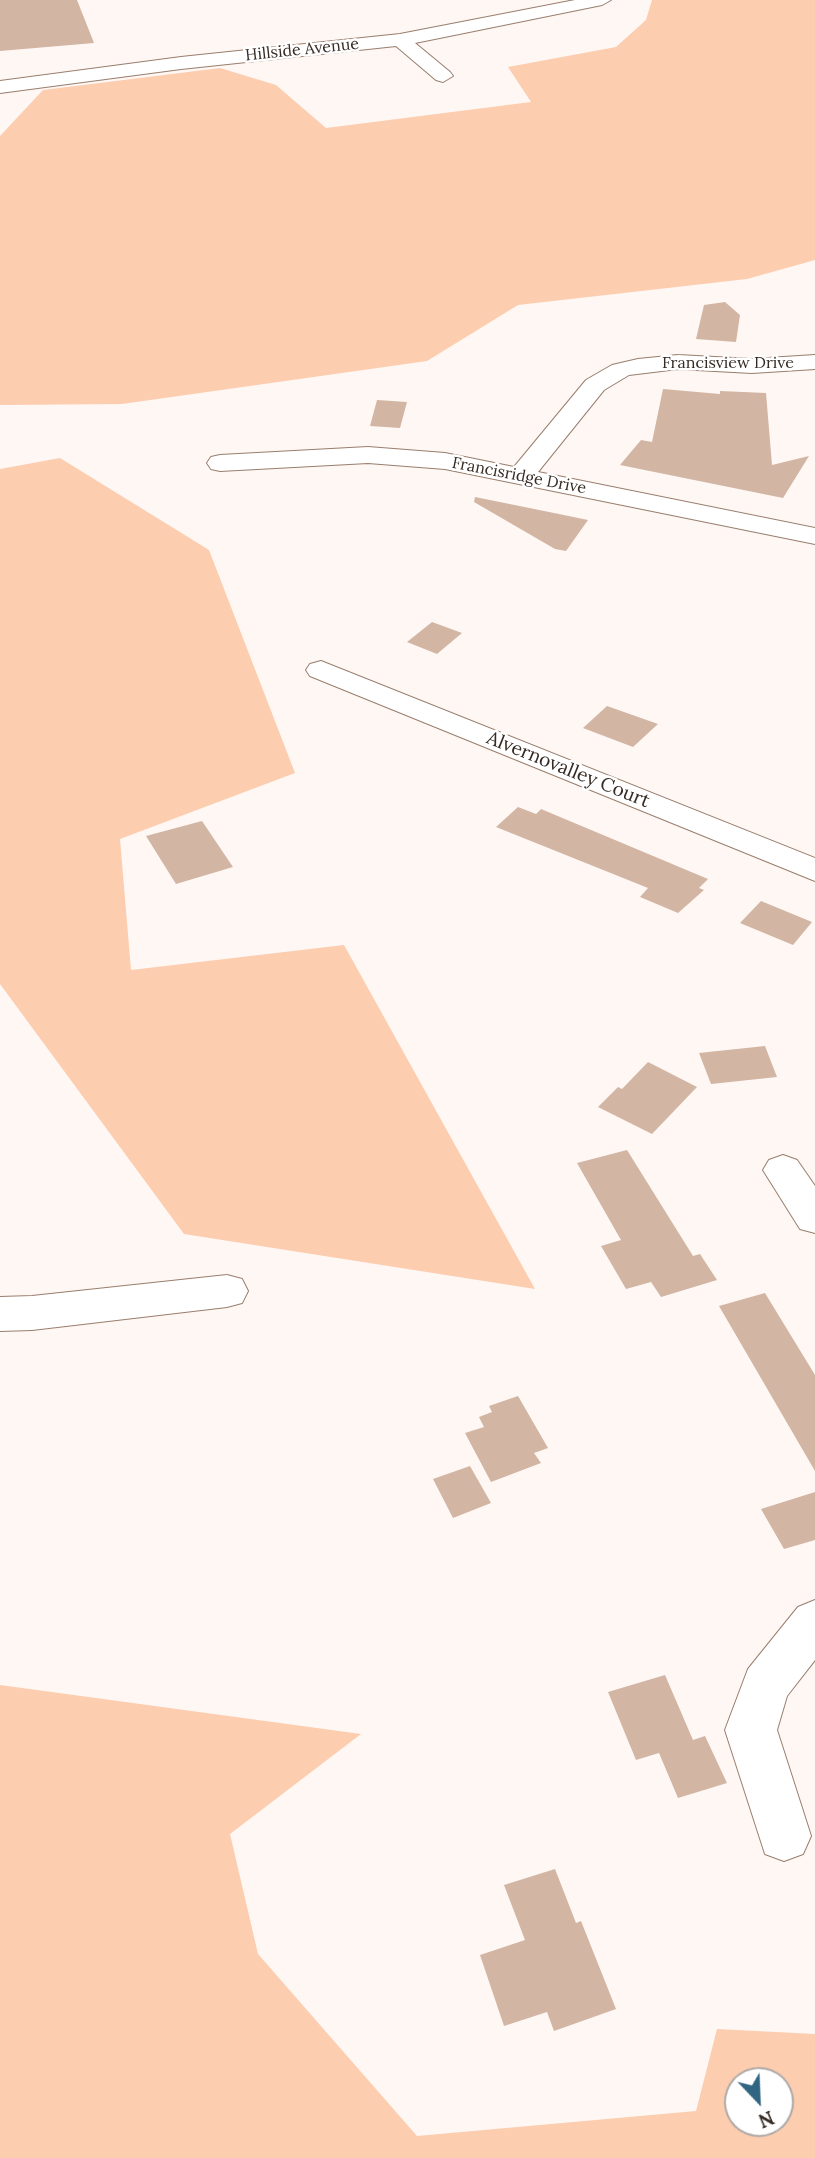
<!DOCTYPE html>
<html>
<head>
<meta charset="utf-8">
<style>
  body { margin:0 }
  #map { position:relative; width:815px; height:2158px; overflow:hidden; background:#fef7f4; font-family:Lora,serif }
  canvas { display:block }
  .north { position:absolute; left:724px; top:2067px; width:70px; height:70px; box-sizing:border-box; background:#fff; border:2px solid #afaaa7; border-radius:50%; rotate:157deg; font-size:19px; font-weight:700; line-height:28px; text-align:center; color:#362b24 }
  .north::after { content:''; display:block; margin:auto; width:24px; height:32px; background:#316682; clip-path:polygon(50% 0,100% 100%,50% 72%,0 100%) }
</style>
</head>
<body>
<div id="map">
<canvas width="815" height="2158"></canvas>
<div class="north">N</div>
</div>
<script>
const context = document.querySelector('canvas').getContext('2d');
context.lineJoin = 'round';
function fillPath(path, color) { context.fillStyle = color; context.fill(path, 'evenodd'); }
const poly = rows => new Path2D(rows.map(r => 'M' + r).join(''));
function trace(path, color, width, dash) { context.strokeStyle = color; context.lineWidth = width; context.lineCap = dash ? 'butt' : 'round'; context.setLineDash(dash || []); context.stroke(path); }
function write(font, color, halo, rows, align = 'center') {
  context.font = font + ' Lora,serif'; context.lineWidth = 5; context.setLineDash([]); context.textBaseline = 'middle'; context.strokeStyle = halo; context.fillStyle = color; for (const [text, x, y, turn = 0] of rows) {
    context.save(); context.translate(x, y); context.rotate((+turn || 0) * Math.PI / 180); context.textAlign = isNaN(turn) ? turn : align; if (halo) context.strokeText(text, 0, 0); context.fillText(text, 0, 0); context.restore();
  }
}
fillPath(poly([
  [652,0,815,0,815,260,747,279,518,305,427,361,122,404,0,405,0,136,43,90,220,68,276,85,326,128,531,102,508,67,616,47,646,20],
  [60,458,209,550,295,773,120,839,131,970,344,945,535,1289,184,1234,0,984,0,469],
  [0,1685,361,1734,230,1834,258,1954,417,2136,696,2111,717,2029,815,2034,815,2158,0,2158],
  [738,2081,780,2081,780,2123,738,2123]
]), '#fdcdaf');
fillPath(poly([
  [0,0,77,0,94,43,0,51],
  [725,302,740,315,736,342,696,339,704,305],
  [663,389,720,394,720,391,766,393,772,465,809,456,783,498,620,465,641,440,652,442],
  [377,400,407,402,400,428,370,426],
  [475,497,554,513,588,520,566,551,555,549,474,502],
  [432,622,462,633,437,654,407,642],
  [607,706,658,724,633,747,583,728],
  [518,807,536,814,541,809,708,879,699,888,704,890,678,913,640,897,648,888,496,827],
  [202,821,233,867,176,884,146,836],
  [761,901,812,922,793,945,740,923],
  [765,1046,777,1077,711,1084,699,1053],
  [648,1062,697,1087,652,1134,598,1107,618,1087,622,1089],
  [627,1150,693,1256,700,1254,717,1280,661,1297,651,1282,626,1289,601,1246,621,1240,577,1163],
  [765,1293,815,1375,815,1471,719,1306],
  [518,1396,548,1448,534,1453,541,1463,491,1482,465,1433,484,1427,479,1417,492,1412,489,1406],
  [470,1466,491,1503,453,1518,433,1479],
  [815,1492,815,1540,784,1549,761,1509],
  [665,1675,693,1740,705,1736,727,1783,678,1798,659,1753,636,1760,608,1692],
  [555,1869,576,1923,581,1921,616,2009,554,2031,547,2012,504,2026,480,1955,525,1940,504,1885]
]), '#d2b5a3');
const minor = poly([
  [575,0,611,0,602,5,415,43,450,72,453,76,443,82,436,80,396,46,181,69,0,93,0,81,181,57,400,34,575,0],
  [678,355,752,359,815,355,815,369,752,373,678,369,629,375,604,390,538,472,815,528,815,544,445,469,368,463,220,471,211,469,207,463,211,457,220,455,368,447,445,453,514,467,586,380,612,365,638,359,678,355],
  [321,661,815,858,815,881,310,676,306,670,310,664,321,661],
  [783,1155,797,1160,815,1186,815,1233,800,1229,763,1170,769,1160,783,1155],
  [227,1275,242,1279,248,1291,242,1303,227,1307,32,1330,0,1331,0,1297,32,1296,227,1275],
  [815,1600,815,1660,787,1696,777,1730,811,1836,803,1854,784,1861,765,1854,725,1730,748,1669,798,1607,815,1600]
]);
trace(minor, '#997e6d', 2);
fillPath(minor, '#fff');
write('16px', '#362b24', '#fff', [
  ["Hillside Avenue",302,50,-6],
  ["Francisview Drive",728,363],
  ["Francisridge Drive",519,476,11]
]);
write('19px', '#362b24', '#fff', [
  ["Alvernovalley Court",568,770,22]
]);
</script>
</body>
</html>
